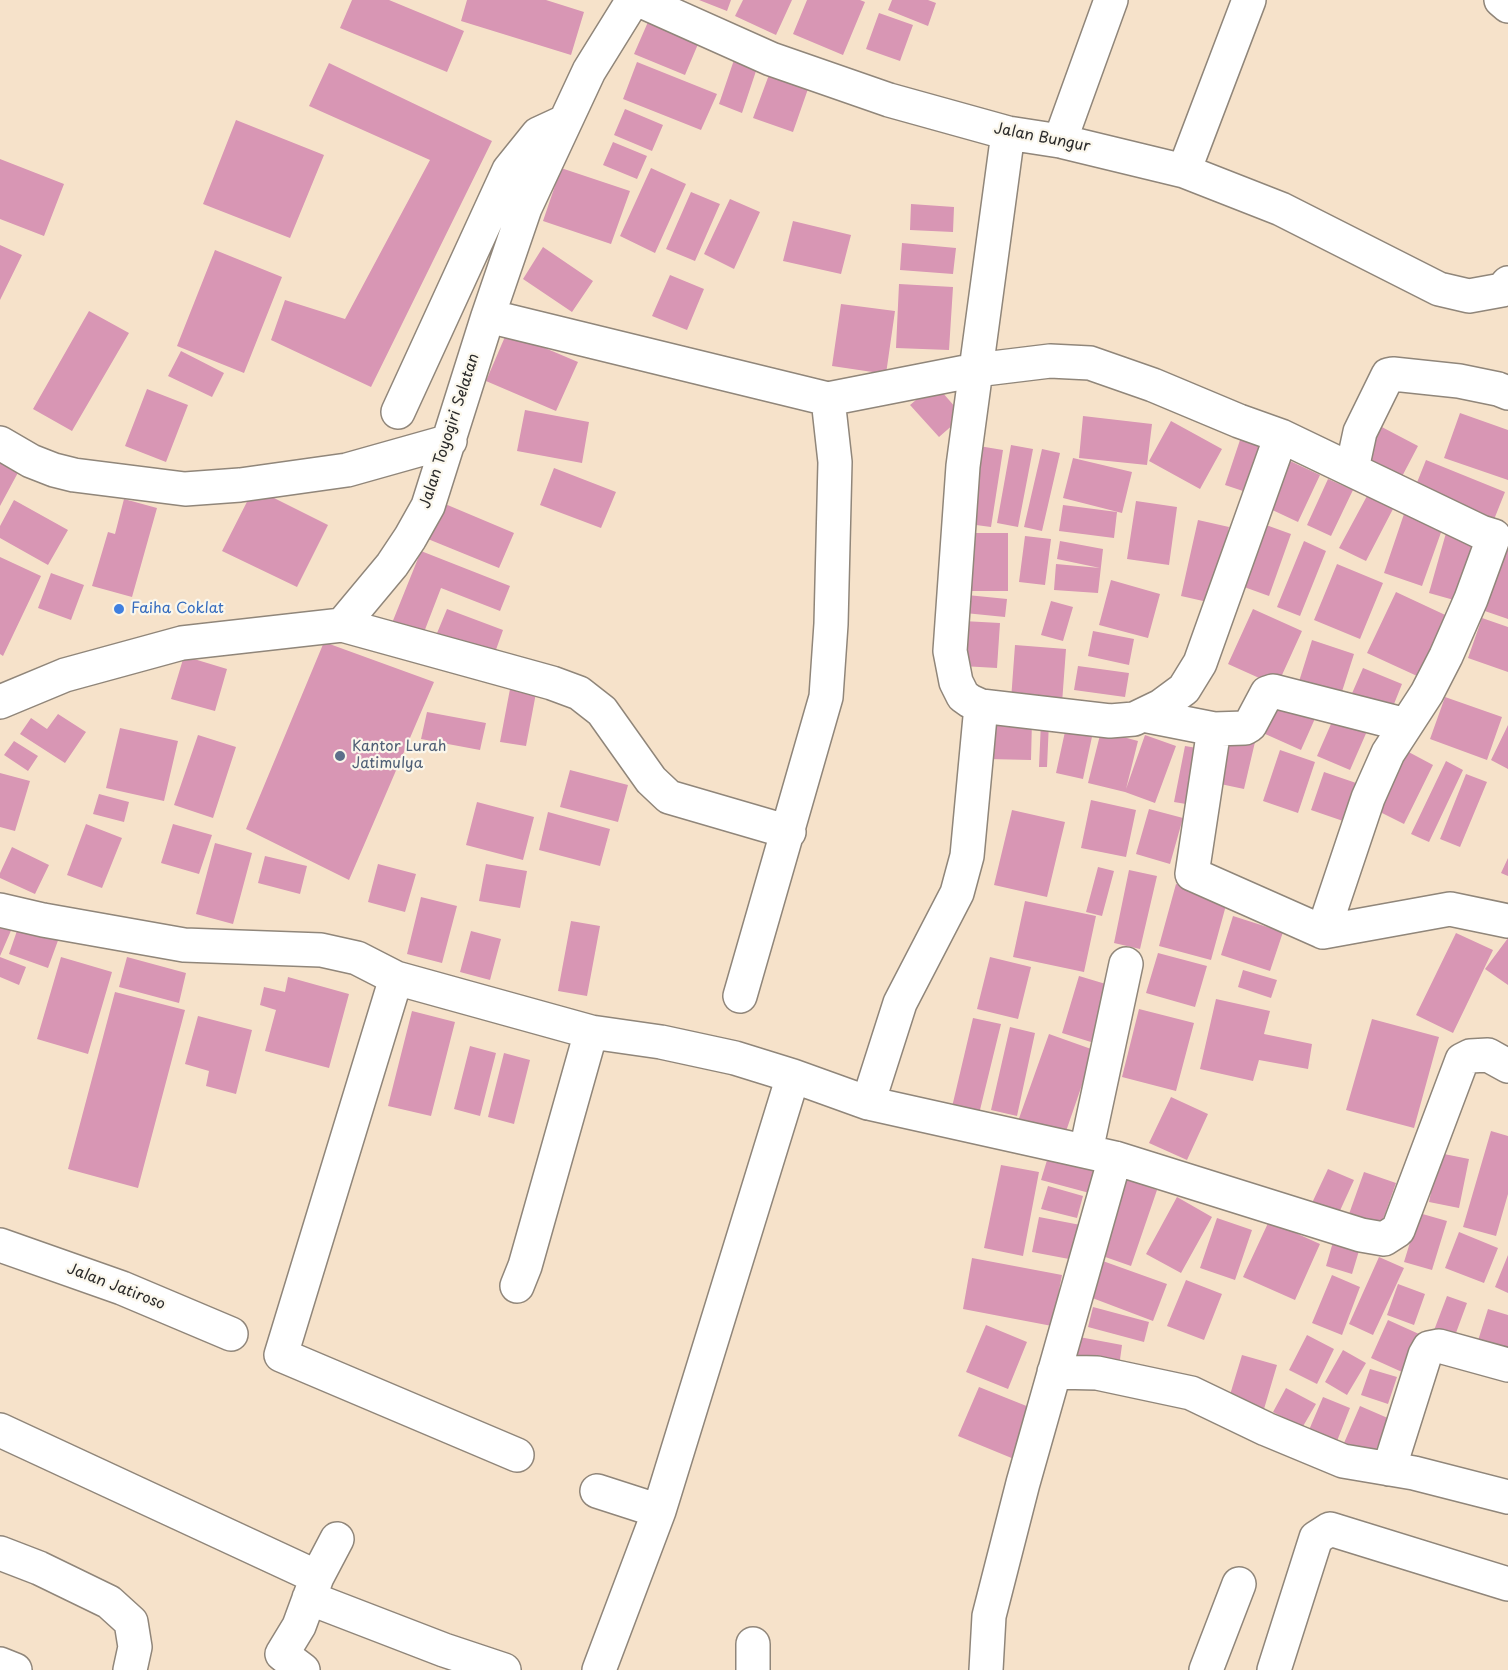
<!DOCTYPE html>
<html>
<head>
<meta charset="utf-8">
<style>
  body { margin:0 }
  canvas { display:block; background:#f6e2ca }
</style>
</head>
<body>
<canvas width="1508" height="1670"></canvas>
<script>
const context = document.querySelector('canvas').getContext('2d');
context.lineJoin = 'round';
function fillPath(path, color) { context.fillStyle = color; context.fill(path, 'evenodd'); }
const poly = rows => new Path2D(rows.map(r => 'M' + r).join(''));
function trace(path, color, width, dash) { context.strokeStyle = color; context.lineWidth = width; context.lineCap = dash ? 'butt' : 'round'; context.setLineDash(dash || []); context.stroke(path); }
function write(font, color, halo, rows, align = 'center') {
  context.font = font + ' "Playpen Sans",sans-serif'; context.lineWidth = 4.5; context.setLineDash([]); context.textBaseline = 'middle'; context.strokeStyle = halo; context.fillStyle = color; for (const [text, x, y, turn = 0] of rows) {
    context.save(); context.translate(x, y); context.rotate((+turn || 0) * Math.PI / 180); context.textAlign = isNaN(turn) ? turn : align; if (halo) context.strokeText(text, 0, 0); context.fillText(text, 0, 0); context.restore();
  }
}
fillPath(poly([
  [352,0,389,0,464,31,447,72,340,28],
  [467,0,546,0,584,12,571,55,461,21],
  [699,0,731,0,727,11],
  [743,0,792,0,776,35,735,16],
  [807,0,860,0,865,2,843,55,793,34],
  [892,0,928,0,936,3,928,26,888,10],
  [879,13,913,25,900,61,866,49],
  [651,15,701,37,685,75,634,54],
  [736,54,759,62,742,113,719,104],
  [637,62,717,94,701,130,623,99],
  [329,63,492,141,371,387,271,340,285,300,345,319,430,160,309,106],
  [770,72,809,86,793,132,753,118],
  [625,109,663,125,652,151,614,135],
  [236,120,324,155,290,238,203,204],
  [613,142,647,156,637,179,603,165],
  [0,159,64,184,44,236,0,219],
  [561,168,630,191,611,244,543,221],
  [651,168,686,184,655,253,620,236],
  [691,192,720,204,695,261,666,249],
  [730,199,760,212,734,269,704,254],
  [911,204,954,207,953,232,910,230],
  [793,221,851,235,841,274,783,261],
  [902,243,956,248,953,274,900,270],
  [0,245,22,255,0,300],
  [543,247,593,281,572,312,523,279],
  [215,250,282,277,244,373,177,346],
  [670,275,704,289,687,330,652,316],
  [899,284,953,287,949,350,896,348],
  [841,304,895,311,886,374,832,366],
  [89,311,129,333,72,431,33,409],
  [507,332,578,362,556,411,486,381],
  [181,351,224,373,212,397,168,376],
  [935,384,963,416,939,437,910,405],
  [147,389,188,405,166,462,125,446],
  [525,410,589,422,582,463,517,451],
  [1460,413,1508,430,1508,480,1444,458],
  [1083,416,1152,424,1147,465,1079,458],
  [1171,421,1222,449,1200,489,1149,461],
  [1378,425,1418,446,1397,486,1357,465],
  [1242,434,1270,443,1252,494,1225,485],
  [973,445,1003,450,991,527,961,523],
  [1011,445,1033,449,1018,527,997,523],
  [1042,449,1060,453,1042,531,1024,527],
  [0,456,21,467,0,506],
  [1073,458,1132,472,1122,513,1063,498],
  [1288,460,1320,475,1298,522,1266,507],
  [1426,460,1505,492,1491,527,1412,495],
  [554,468,616,492,601,528,540,505],
  [1328,479,1353,490,1331,536,1307,525],
  [254,488,328,525,297,587,222,551],
  [1367,496,1393,509,1366,561,1339,548],
  [124,499,157,508,132,597,92,586,108,532,115,534],
  [14,500,68,530,48,565,0,538,0,526],
  [438,501,514,533,499,568,423,537],
  [1136,501,1177,507,1169,565,1127,559],
  [1063,505,1117,512,1114,538,1059,531],
  [1405,511,1444,524,1422,586,1384,573],
  [1198,520,1229,527,1212,603,1181,596],
  [1255,521,1291,534,1269,596,1233,583],
  [970,533,1008,533,1008,591,970,591],
  [1446,533,1478,542,1461,602,1429,593],
  [1025,536,1051,539,1045,585,1019,582],
  [1060,541,1103,549,1098,593,1054,590,1056,564,1100,568,1057,559],
  [1304,541,1326,551,1300,616,1277,607],
  [1501,548,1508,551,1508,619,1479,609],
  [421,551,510,586,500,611,441,588,421,640,390,628],
  [0,557,41,576,3,656,0,654],
  [1337,564,1383,583,1360,639,1314,620],
  [51,573,84,585,71,620,38,608],
  [1111,580,1160,594,1148,638,1099,625],
  [1396,592,1456,620,1428,681,1367,653],
  [967,595,1007,599,1005,617,965,613],
  [1051,601,1073,607,1063,641,1041,635],
  [447,609,503,630,492,661,435,638],
  [1253,609,1302,631,1277,686,1228,664],
  [1482,618,1508,627,1508,672,1468,658],
  [963,621,1000,623,997,668,962,666],
  [1093,631,1134,639,1129,665,1088,656],
  [1312,640,1354,654,1338,704,1296,691],
  [324,642,434,682,349,880,246,829],
  [1015,645,1066,649,1062,703,1011,700],
  [184,656,227,669,215,711,171,699],
  [1078,666,1129,673,1125,697,1074,690],
  [1363,668,1402,684,1390,714,1350,698],
  [510,689,536,693,526,746,500,742],
  [1271,693,1317,714,1301,750,1254,729],
  [1445,697,1502,717,1487,760,1430,739],
  [1338,708,1371,722,1350,770,1317,756],
  [427,712,486,723,480,750,421,739],
  [58,714,86,732,65,763,20,734,31,718,47,729],
  [990,719,1032,720,1031,760,988,759],
  [1041,722,1049,722,1047,767,1039,767],
  [1508,725,1508,769,1491,760],
  [1066,727,1093,732,1083,779,1056,773],
  [120,728,178,741,164,801,106,788],
  [1101,731,1138,741,1126,789,1145,735,1176,746,1155,803,1125,792,1088,783],
  [198,735,236,747,213,818,174,805],
  [1222,735,1255,742,1244,789,1211,782],
  [14,741,38,756,28,771,4,755],
  [1185,746,1203,749,1192,805,1174,802],
  [1403,749,1433,765,1404,824,1374,809],
  [1280,750,1315,762,1298,813,1263,801],
  [1446,761,1463,770,1429,842,1411,834],
  [570,770,628,785,618,822,560,807],
  [1324,772,1359,784,1346,822,1311,810],
  [0,773,30,781,15,831,0,827],
  [1466,774,1487,782,1460,847,1440,839],
  [99,794,129,802,124,822,93,814],
  [1091,800,1136,810,1126,857,1081,848],
  [477,802,534,817,523,860,466,845],
  [1149,809,1183,818,1170,864,1136,854],
  [1012,810,1065,822,1047,897,994,885],
  [548,812,610,829,600,866,539,850],
  [86,824,122,838,102,888,67,875],
  [173,824,212,835,199,874,161,863],
  [215,843,252,853,233,924,196,914],
  [12,847,49,865,35,894,0,878,0,873],
  [265,856,307,866,300,894,258,883],
  [1508,858,1508,876,1501,873],
  [378,864,416,874,405,912,368,902],
  [486,864,527,871,520,908,479,901],
  [1098,867,1114,871,1102,916,1086,912],
  [1129,870,1157,876,1140,949,1114,943],
  [1176,884,1228,898,1211,960,1159,946],
  [421,897,457,906,442,963,407,954],
  [1025,901,1096,916,1084,972,1013,957],
  [1233,916,1283,932,1270,971,1221,955],
  [0,921,13,926,0,956],
  [571,921,600,926,587,996,558,991],
  [20,922,60,935,48,968,9,954],
  [471,931,501,939,490,980,460,972],
  [1456,933,1493,950,1453,1033,1416,1015],
  [1508,938,1508,985,1485,969],
  [1158,953,1207,966,1195,1007,1146,993],
  [0,957,26,967,19,985,0,977],
  [61,957,112,972,88,1054,37,1039],
  [127,957,186,973,179,1003,119,987],
  [990,957,1031,967,1018,1019,977,1009],
  [1243,970,1277,980,1271,998,1238,987],
  [1079,976,1109,985,1091,1042,1062,1033],
  [288,977,349,994,329,1068,265,1051,276,1010,260,1005,264,987,285,992],
  [115,992,185,1010,138,1188,68,1169],
  [1216,999,1270,1011,1264,1034,1312,1044,1308,1069,1259,1060,1253,1081,1200,1069],
  [1139,1009,1194,1023,1176,1091,1122,1077],
  [412,1011,455,1022,431,1116,388,1106],
  [198,1016,252,1030,236,1094,206,1086,209,1071,185,1064],
  [973,1018,1001,1024,979,1114,952,1107],
  [1372,1019,1439,1037,1414,1128,1346,1110],
  [1010,1027,1035,1033,1017,1116,991,1110],
  [1049,1034,1094,1050,1063,1140,1017,1124],
  [470,1046,496,1053,480,1116,454,1109],
  [504,1053,530,1060,514,1124,488,1117],
  [1171,1097,1208,1114,1187,1160,1149,1143],
  [1491,1131,1508,1136,1508,1194,1496,1236,1463,1227],
  [1439,1153,1469,1159,1459,1208,1429,1202],
  [1048,1157,1103,1172,1097,1195,1041,1180],
  [1001,1165,1039,1172,1023,1256,984,1248],
  [1328,1169,1354,1180,1338,1215,1312,1203],
  [1364,1172,1396,1183,1381,1225,1349,1214],
  [1118,1176,1157,1190,1131,1266,1091,1252],
  [1048,1186,1083,1196,1077,1218,1041,1209],
  [1177,1197,1212,1217,1181,1273,1146,1254],
  [1419,1213,1447,1221,1432,1270,1404,1262],
  [1039,1217,1091,1227,1085,1262,1032,1252],
  [1217,1218,1252,1230,1235,1280,1200,1268],
  [1269,1221,1320,1244,1295,1300,1243,1277],
  [1459,1232,1498,1248,1484,1283,1445,1268],
  [1335,1235,1361,1244,1352,1274,1326,1266],
  [1508,1255,1508,1293,1495,1287],
  [1379,1257,1404,1268,1373,1335,1349,1324],
  [972,1258,1062,1275,1052,1326,963,1309],
  [1100,1260,1167,1284,1153,1321,1087,1296],
  [1332,1275,1360,1287,1342,1335,1312,1323],
  [1186,1280,1222,1294,1204,1340,1167,1326],
  [1398,1284,1425,1294,1414,1325,1387,1315],
  [1447,1296,1467,1303,1453,1341,1433,1333],
  [1093,1307,1149,1322,1144,1342,1088,1327],
  [1488,1309,1508,1315,1508,1361,1475,1350],
  [1388,1320,1419,1334,1402,1372,1371,1358],
  [986,1325,1027,1342,1008,1389,966,1372],
  [1307,1335,1334,1349,1317,1384,1289,1370],
  [1074,1336,1122,1345,1119,1367,1071,1359],
  [1343,1350,1366,1363,1347,1395,1325,1382],
  [1242,1355,1277,1365,1264,1409,1229,1398],
  [1370,1369,1397,1377,1388,1404,1361,1395],
  [979,1387,1034,1409,1014,1459,958,1436],
  [1286,1388,1316,1404,1302,1428,1273,1412],
  [1323,1397,1350,1408,1337,1441,1309,1430],
  [1360,1406,1390,1419,1373,1456,1344,1443]
]), '#d896b4');
const minor = poly([
  [639,0,771,59,889,100,1008,133,1060,141,1184,171,1281,209,1439,289,1469,296,1502,290,1508,283],
  [1501,0,1508,6],
  [1060,141,1111,0],
  [1184,171,1249,0],
  [488,316,828,399,976,370,1050,361,1090,363,1153,385,1239,421,1281,436,1481,532,1494,536,1471,599,1446,656,1427,693,1388,753,1368,798,1323,932],
  [398,412,509,170,538,134,564,122],
  [0,443,31,461,54,470,74,475,185,489,240,485,347,470,450,441],
  [1352,469,1360,432,1388,375,1393,374,1459,381,1498,389,1508,393],
  [342,625,552,683,579,693,602,711,651,780,669,797,789,832],
  [0,702,65,675,182,643,342,625,392,565,410,538,428,506,488,316,525,208,589,71,633,0],
  [981,706,1110,721,1134,719,1161,706,1184,689,1200,663,1281,436],
  [1143,715,1214,729,1245,728,1250,725,1267,693,1273,691,1406,725],
  [1214,729,1192,874,1323,932,1450,909,1508,921],
  [0,910,43,920,184,945,321,950,357,958,396,978,591,1032,661,1042,735,1058,793,1076,868,1103,1115,1158,1361,1235,1384,1239,1398,1230,1462,1060,1470,1056,1488,1055,1508,1066],
  [396,978,281,1355,517,1455],
  [740,996,826,697,831,624,835,462,828,399],
  [868,1103,900,1003,957,893,967,856,981,706,970,701,963,696,956,682,950,651,963,466,1008,133],
  [1086,1151,1126,964],
  [0,1245,122,1288,231,1334],
  [517,1286,525,1266,591,1032],
  [1054,1372,1097,1373,1191,1393,1266,1429,1343,1461,1414,1473,1508,1497],
  [0,1430,317,1577],
  [1389,1469,1425,1355,1429,1348,1439,1346,1508,1365],
  [597,1491,659,1511],
  [0,1553,39,1568,109,1602,131,1622,135,1647,130,1670],
  [309,1598,444,1650,504,1670],
  [0,1664,15,1670],
  [303,1670,282,1654,299,1626,317,1577,337,1539],
  [599,1670,659,1511,793,1076],
  [753,1670,753,1644],
  [986,1670,989,1616,1023,1483,1115,1158],
  [1206,1670,1239,1584],
  [1274,1670,1316,1538,1330,1529,1508,1584]
]);
trace(minor, '#90867a', 36);
trace(minor, '#fff', 33);
for (const [x, y, r, color] of [
  [119,609,6,"#3f7fe0"],
  [340,756,6,"#5c6f8a"]
]) { const dot = new Path2D(); dot.arc(x, y, r, 0, 2 * Math.PI); context.fillStyle = color; context.fill(dot); trace(dot, '#fbf7ec', 2); }
write('15px', '#2b2b2b', '#fbf7ec', [
  ["Jalan Bungur",1042,138,11],
  ["Jalan Toyogiri Selatan",450,431,-72],
  ["Jalan Jatiroso",116,1287,21]
]);
write('15px', '#366cbe', '#fbf7ec', [
  ["Faiha Coklat",131,609]
], 'left');
write('15px', '#4e5e75', '#fbf7ec', [
  ["Kantor Lurah",352,747],
  ["Jatimulya",352,764]
], 'left');
</script>
</body>
</html>
